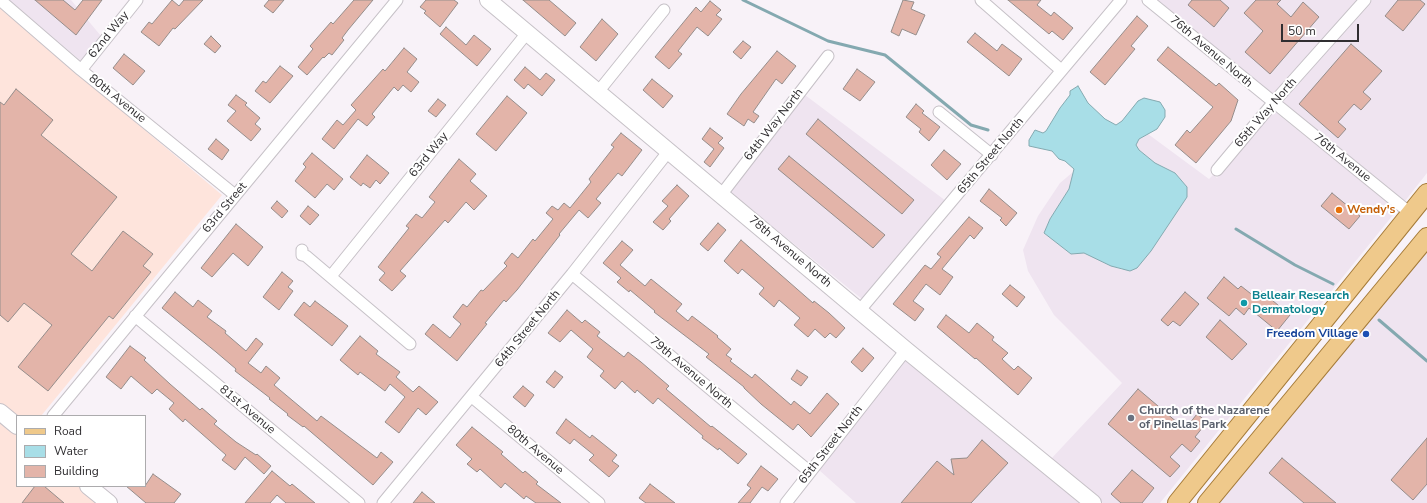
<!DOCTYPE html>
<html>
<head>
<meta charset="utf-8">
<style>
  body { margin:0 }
  #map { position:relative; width:1427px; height:503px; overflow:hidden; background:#f8f2f8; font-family:"Nunito Sans",sans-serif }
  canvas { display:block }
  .legend { position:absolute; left:16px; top:415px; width:130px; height:72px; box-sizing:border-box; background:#fff; border:1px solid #acabad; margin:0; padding:5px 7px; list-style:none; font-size:12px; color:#302e31 }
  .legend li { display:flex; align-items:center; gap:8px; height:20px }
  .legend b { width:20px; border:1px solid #acabad }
  .scale { position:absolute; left:1281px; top:24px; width:78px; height:18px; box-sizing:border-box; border:2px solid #302e31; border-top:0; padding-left:5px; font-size:12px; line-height:14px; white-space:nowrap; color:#302e31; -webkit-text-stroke:3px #fff; paint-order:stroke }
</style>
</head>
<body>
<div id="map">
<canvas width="1427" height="503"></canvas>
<ul class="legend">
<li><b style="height:5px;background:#efc98b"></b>Road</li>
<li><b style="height:11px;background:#a8dee7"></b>Water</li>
<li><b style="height:11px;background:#e3b4a9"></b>Building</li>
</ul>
<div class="scale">50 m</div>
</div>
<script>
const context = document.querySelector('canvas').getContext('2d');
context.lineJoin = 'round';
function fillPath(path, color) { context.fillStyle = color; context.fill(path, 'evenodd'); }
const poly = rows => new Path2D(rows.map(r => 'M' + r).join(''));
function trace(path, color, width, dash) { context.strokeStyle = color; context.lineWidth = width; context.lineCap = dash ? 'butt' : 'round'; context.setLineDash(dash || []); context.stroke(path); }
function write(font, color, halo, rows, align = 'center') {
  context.font = font + ' "Nunito Sans",sans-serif'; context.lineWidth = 4; context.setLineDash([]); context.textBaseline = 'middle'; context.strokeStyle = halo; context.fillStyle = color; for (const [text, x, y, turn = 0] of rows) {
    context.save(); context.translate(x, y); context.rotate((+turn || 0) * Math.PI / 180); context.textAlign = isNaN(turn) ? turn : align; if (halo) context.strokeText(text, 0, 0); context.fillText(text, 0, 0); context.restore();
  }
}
fillPath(poly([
  [9,0,71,0,101,36,81,61],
  [1158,0,1357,0,1273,95],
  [1372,0,1427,0,1427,173,1405,201,1282,102],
  [805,95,946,201,862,299,730,192],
  [1274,111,1397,210,1160,503,1103,503,1050,460,1122,383,1054,315,1028,271,1023,250,1038,216,1060,183,1073,172,1069,189,1050,219,1044,233,1071,254,1084,253,1122,270,1151,251,1187,197,1187,187,1175,173,1155,163,1139,150,1136,145,1139,139,1148,134,1209,179,1213,175,1217,178],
  [1427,245,1427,503,1216,503],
  [907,358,1084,503,856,503,819,470]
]), '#efe4f0');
fillPath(poly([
  [0,8,222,195,41,416,17,416,0,404],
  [0,420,17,434,17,486,79,486,99,503,0,503]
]), '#fee4dc');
const water = poly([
  [1078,86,1088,103,1105,119,1116,125,1122,121,1138,101,1144,98,1160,102,1165,110,1165,117,1157,129,1139,139,1136,145,1139,150,1155,163,1175,173,1187,187,1187,197,1151,251,1137,268,1130,271,1111,266,1084,253,1071,254,1044,233,1050,219,1069,189,1074,169,1065,161,1059,159,1052,151,1029,146,1029,140,1035,130,1043,133,1046,131,1060,108,1070,95,1070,91,1078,86]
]);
fillPath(water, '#a8dee7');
trace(water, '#84a9b0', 1);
trace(poly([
  [743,0,828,41,885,55,971,125,988,130],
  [1236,229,1295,265,1333,284],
  [1379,320,1427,361]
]), '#84a9b0', 3);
const building = poly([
  [35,0,63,0,75,10,83,0,102,0,76,35,35,0],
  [172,0,179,6,184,0,203,0,175,29,173,28,159,46,141,32,149,22,152,24,172,0],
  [269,0,284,0,273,13,264,6,269,0],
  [354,0,373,0,348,30,342,38,344,40,332,55,329,53,324,58,323,57,307,75,298,67,313,49,310,46,331,22,333,24,354,0],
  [426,0,454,0,458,3,440,27,424,13,426,11,420,7,426,0],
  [523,0,549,0,576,23,565,36,523,0],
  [903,0,914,2,911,9,925,15,916,35,902,29,899,36,891,32,903,0],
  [1008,0,1041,0,1037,5,1051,16,1054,12,1073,28,1063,40,1052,31,1049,34,1008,0],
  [1192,0,1220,0,1229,8,1214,27,1188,5,1192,0],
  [1256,0,1281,0,1277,4,1291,17,1303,2,1319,17,1270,74,1245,52,1263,31,1244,13,1256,0],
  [1398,0,1420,0,1425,4,1403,31,1385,16,1398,0],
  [710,1,721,10,716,15,722,19,708,36,697,27,678,51,682,54,669,69,655,57,696,7,701,12,710,1],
  [1137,16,1148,26,1131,46,1135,49,1105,85,1090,72,1137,16],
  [602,19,618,34,596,61,580,47,602,19],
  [446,27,466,45,474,35,491,49,477,66,440,34,446,27],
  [975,33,997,51,1002,44,1022,59,1009,76,967,42,975,33],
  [211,36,221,46,215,53,204,44,211,36],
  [743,41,751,47,741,59,733,52,743,41],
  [1351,44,1382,71,1363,92,1371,99,1361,110,1354,104,1338,122,1346,129,1338,138,1299,104,1351,44],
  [1168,47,1216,86,1219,83,1238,100,1231,121,1196,163,1175,145,1187,130,1190,133,1213,107,1157,60,1168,47],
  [404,48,417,59,407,72,419,82,411,92,403,85,398,91,394,87,372,114,375,117,367,126,358,119,334,149,322,139,337,120,343,125,356,110,351,105,383,69,385,71,404,48],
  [777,51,796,66,782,84,776,79,753,112,759,116,754,123,748,119,744,126,727,114,741,94,777,51],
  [124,54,145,71,133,85,113,68,124,54],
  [280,66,293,76,270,103,255,91,263,81,266,83,280,66],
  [525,67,540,80,546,73,555,80,542,96,528,84,524,89,514,80,525,67],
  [857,69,875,82,860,101,843,89,857,69],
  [652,79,673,96,663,108,643,90,652,79],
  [16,89,53,120,41,135,117,197,71,254,92,271,123,231,153,254,143,266,151,272,113,319,109,316,48,391,18,367,52,325,24,303,8,322,0,315,0,102,4,105,16,89],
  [236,95,247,103,245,105,260,118,255,124,261,129,251,141,227,121,236,111,228,105,236,95],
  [507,96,527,113,496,151,476,134,507,96],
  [438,99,446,105,436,117,428,111,438,99],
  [916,104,924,111,922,113,940,127,929,141,919,132,921,129,906,117,916,104],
  [818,119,914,200,902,214,806,134,818,119],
  [710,128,723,138,718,143,724,148,710,167,704,162,714,149,702,139,710,128],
  [621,133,642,150,622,176,618,173,596,199,601,203,588,218,579,210,559,234,560,235,517,290,506,302,504,300,485,323,487,324,457,361,425,334,433,324,450,338,461,324,453,317,463,304,467,307,481,290,483,291,507,266,504,263,512,253,518,258,533,239,535,241,553,219,546,213,552,206,558,210,564,203,570,208,591,182,589,179,614,147,611,145,621,133],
  [216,139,229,150,222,160,208,149,216,139],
  [944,150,961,164,947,180,931,165,944,150],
  [312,153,343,179,334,190,327,184,315,198,295,181,306,167,303,164,312,153],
  [367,155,389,173,380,184,376,180,370,188,363,183,361,186,350,177,367,155],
  [789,156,885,235,873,248,778,169,789,156],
  [459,159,476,174,470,181,487,196,474,210,466,202,448,223,445,220,400,271,406,276,392,291,379,280,385,273,378,267,409,228,406,226,416,214,422,218,435,202,429,197,459,159],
  [677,185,689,196,669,219,671,221,663,230,653,222,668,206,662,201,677,185],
  [989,189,1017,213,1006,226,1000,220,1002,218,980,201,989,189],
  [1332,193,1360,216,1349,229,1321,206,1332,193],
  [277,201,288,211,282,218,271,208,277,201],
  [308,206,319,215,310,225,300,216,308,206],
  [969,217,983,228,974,239,970,235,942,269,953,277,940,295,926,284,913,301,924,309,915,321,893,304,925,265,931,269,941,257,937,254,969,217],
  [718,223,726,230,708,251,700,244,718,223],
  [236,224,263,247,248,266,233,253,212,277,201,268,236,224],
  [741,240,813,303,814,301,829,313,845,328,836,338,830,333,825,338,815,329,808,337,794,325,800,318,779,300,774,307,759,294,764,288,742,269,738,274,724,261,741,240],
  [622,241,633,250,620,265,645,286,651,279,682,304,676,311,688,321,692,316,718,336,717,337,731,349,726,355,732,359,730,361,752,378,755,374,791,405,794,401,810,414,827,393,839,404,811,437,798,424,793,430,761,404,744,388,744,387,706,357,709,354,654,312,655,311,630,290,629,292,617,282,621,278,603,263,622,241],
  [282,272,293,281,288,287,293,291,279,310,263,297,282,272],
  [1224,277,1238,289,1241,286,1255,297,1261,291,1290,315,1277,331,1249,308,1244,315,1236,308,1229,316,1207,298,1224,277],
  [1010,285,1025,297,1017,307,1002,294,1010,285],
  [175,292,193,307,198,300,212,311,207,317,226,331,225,333,246,351,256,338,263,344,248,363,261,373,266,366,280,378,274,385,317,421,321,416,377,458,381,452,393,462,373,485,304,426,303,427,287,415,288,414,269,399,270,398,235,371,236,369,216,352,162,308,175,292],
  [1185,292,1199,304,1180,326,1173,321,1168,326,1161,320,1185,292],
  [315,301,348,326,332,346,294,315,304,302,310,307,315,301],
  [567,310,582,323,585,320,600,332,597,336,624,357,628,352,641,362,669,386,666,389,711,427,712,426,747,454,738,464,719,448,718,450,702,438,703,436,658,398,653,404,637,390,635,393,622,381,615,389,600,376,604,371,587,357,593,349,571,330,560,342,548,333,567,310],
  [946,315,969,333,977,323,994,337,992,340,1008,353,1002,359,1014,370,1018,366,1032,378,1018,395,976,358,975,359,937,327,946,315],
  [1220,320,1247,344,1232,360,1206,337,1220,320],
  [360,336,378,351,376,354,400,372,396,377,413,392,419,386,438,402,426,415,418,408,399,433,385,422,405,397,390,384,385,391,360,372,358,375,340,360,360,336],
  [130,346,146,358,144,360,170,384,200,410,202,408,217,421,214,424,236,442,256,455,257,454,271,466,264,474,245,457,235,470,222,460,226,455,185,419,183,422,169,409,174,403,157,389,152,394,131,376,121,389,106,377,130,346],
  [863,348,874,358,862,372,851,362,863,348],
  [797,370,808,377,801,386,791,379,797,370],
  [555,371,563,377,554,388,546,382,555,371],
  [523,386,534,395,525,407,513,397,523,386],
  [1138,389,1185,429,1197,414,1207,422,1195,437,1200,441,1191,452,1182,444,1170,457,1180,466,1170,477,1108,424,1138,389],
  [566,419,590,438,592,435,617,455,612,461,619,466,609,477,589,460,594,455,574,439,570,444,556,433,566,419],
  [472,427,503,452,501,454,523,473,525,471,538,482,536,484,561,503,536,503,526,496,524,499,505,483,501,488,480,469,477,472,467,464,472,459,456,445,472,427],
  [1427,438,1427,484,1413,500,1391,480,1427,438],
  [982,440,1008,463,971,503,901,503,937,461,954,475,951,459,967,458,982,440],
  [1282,458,1336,503,1304,503,1269,473,1282,458],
  [761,466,778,479,768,491,762,487,750,503,738,503,751,488,747,485,761,466],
  [1132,470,1154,488,1142,503,1121,503,1111,494,1132,470],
  [272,471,290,486,292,484,315,503,286,503,277,495,270,503,245,503,272,471],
  [153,474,181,494,174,503,146,503,126,486,145,486,153,474],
  [650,484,675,503,646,503,639,498,650,484],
  [35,486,44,486,64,503,22,503,35,486],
  [422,492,435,503,413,503,422,492]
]);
fillPath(building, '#e3b4a9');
trace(building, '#958d8b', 1);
const street = poly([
  [0,0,81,70,235,195],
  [981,0,1061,70],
  [1148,0,1410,213],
  [81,70,137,0],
  [598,92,664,10],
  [939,112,992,155],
  [1217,170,1273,103,1365,0],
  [721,195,828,56],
  [302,250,302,255,306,256,410,344],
  [572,274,810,472],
  [331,276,527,33],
  [860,310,1121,0],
  [135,316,359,503],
  [472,397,599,503],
  [53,416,397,0],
  [383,503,572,274,668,152],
  [786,503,906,350]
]);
const secondary = poly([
  [488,0,906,350,1093,503],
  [0,412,17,426],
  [88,486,109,503]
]);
const primary = poly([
  [1177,503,1427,193],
  [1207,503,1427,237]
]);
trace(street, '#c6c1c7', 13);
trace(secondary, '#c6c1c7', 18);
trace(primary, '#a57b39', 20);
trace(street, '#fff', 11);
trace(secondary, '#fff', 16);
trace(primary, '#efc98b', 18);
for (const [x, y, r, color] of [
  [1339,210,4,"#e8710a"],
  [1244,303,4,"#0f9aa8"],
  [1366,334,4,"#1a4fb4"],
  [1131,418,4,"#6b7280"]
]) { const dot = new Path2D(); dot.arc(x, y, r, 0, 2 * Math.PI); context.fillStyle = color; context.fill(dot); trace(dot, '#fff', 1.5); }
write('12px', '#302e31', '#fff', [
  ["62nd Way",109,35,-51],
  ["76th Avenue North",1211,52,40],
  ["80th Avenue",117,99,39],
  ["65th Way North",1266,113,-49],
  ["64th Way North",774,125,-52],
  ["63rd Way",429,155,-51],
  ["65th Street North",991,156,-50],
  ["76th Avenue",1342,158,39],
  ["63rd Street",225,208,-50],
  ["78th Avenue North",790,252,40],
  ["64th Street North",528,329,-51],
  ["79th Avenue North",691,373,40],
  ["81st Avenue",247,410,40],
  ["65th Street North",831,445,-52],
  ["80th Avenue",535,450,40]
]);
write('bold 12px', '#c56008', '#fff', [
  ["Wendy's",1347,210]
], 'left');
write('bold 12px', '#0d838f', '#fff', [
  ["Belleair Research",1252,296],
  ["Dermatology",1252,310]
], 'left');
write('bold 12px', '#164399', '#fff', [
  ["Freedom Village",1358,334]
], 'right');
write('bold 12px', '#5b616d', '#fff', [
  ["Church of the Nazarene",1139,411],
  ["of Pinellas Park",1139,425]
], 'left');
</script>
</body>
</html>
